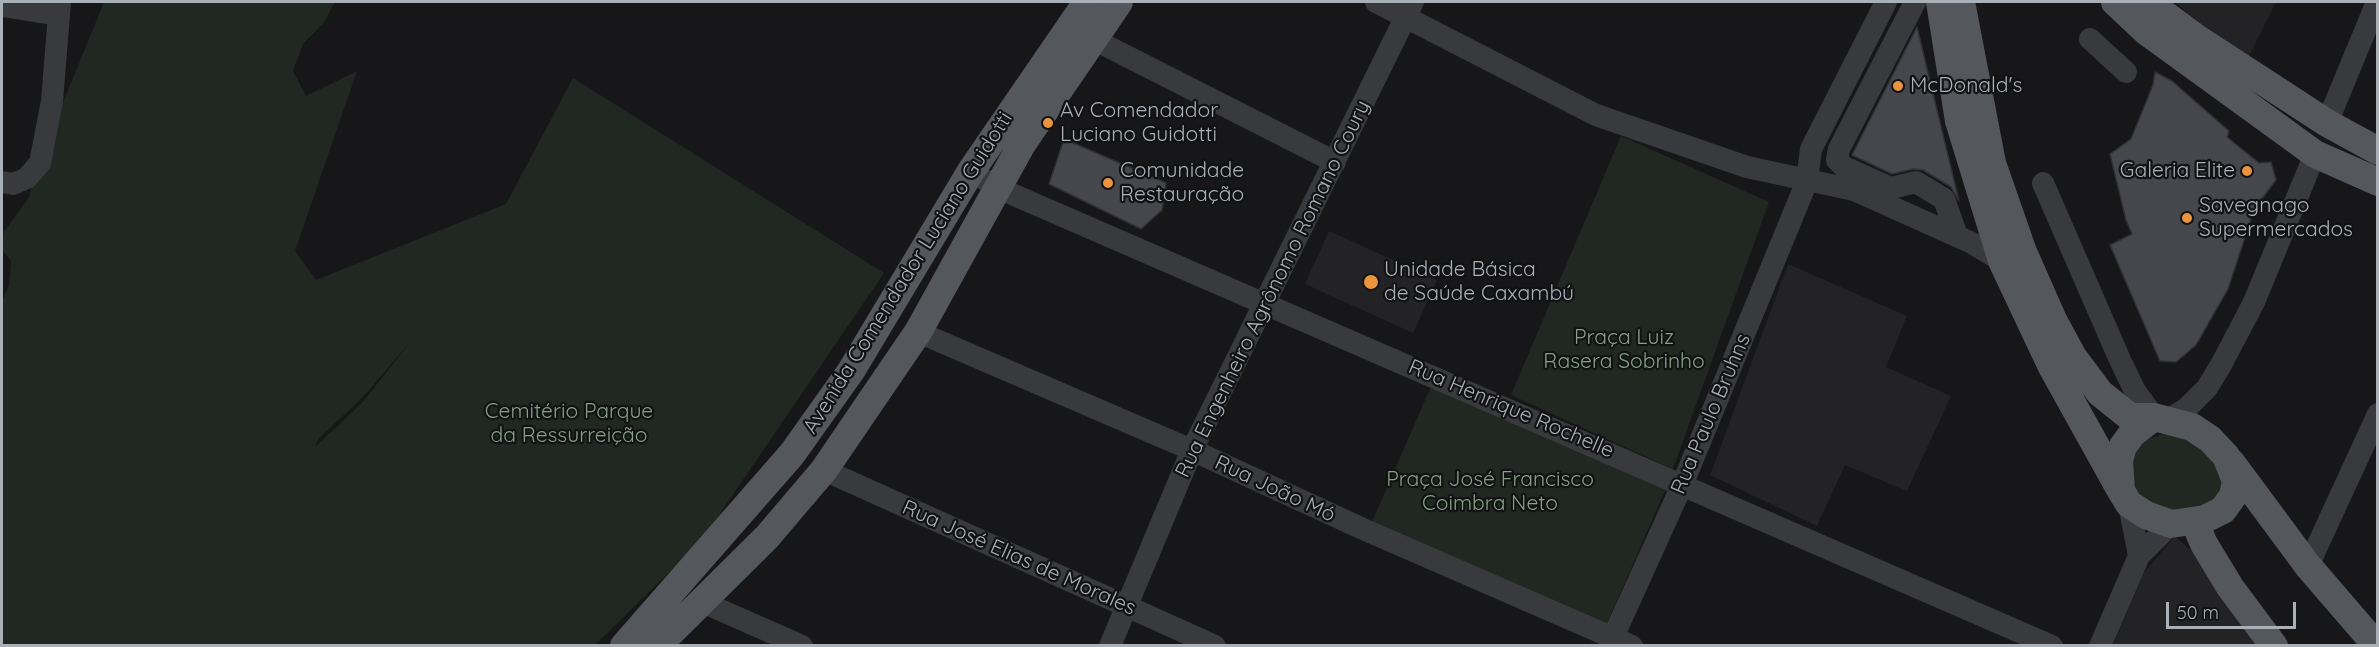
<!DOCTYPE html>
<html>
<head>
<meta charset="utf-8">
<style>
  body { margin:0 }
  #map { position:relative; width:2379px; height:647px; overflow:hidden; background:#171719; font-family:Quicksand,sans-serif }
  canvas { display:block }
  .frame { position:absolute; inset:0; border:3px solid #a9b0b8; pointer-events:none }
  .scale { position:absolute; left:2166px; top:602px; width:130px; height:27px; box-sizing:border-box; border:3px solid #a9b0b8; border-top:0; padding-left:8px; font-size:18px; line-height:21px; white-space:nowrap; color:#a9b0b8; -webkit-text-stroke:4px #121214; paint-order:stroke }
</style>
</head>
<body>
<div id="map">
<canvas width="2379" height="647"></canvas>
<div class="frame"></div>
<div class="scale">50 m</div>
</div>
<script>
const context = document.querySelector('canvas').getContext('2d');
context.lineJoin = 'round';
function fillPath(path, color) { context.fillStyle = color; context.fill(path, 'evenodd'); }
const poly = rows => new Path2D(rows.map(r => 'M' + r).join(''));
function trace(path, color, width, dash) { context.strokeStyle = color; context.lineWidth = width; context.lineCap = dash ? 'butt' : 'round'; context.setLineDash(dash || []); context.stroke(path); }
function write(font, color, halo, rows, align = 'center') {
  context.font = font + ' Quicksand,sans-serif'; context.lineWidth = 4.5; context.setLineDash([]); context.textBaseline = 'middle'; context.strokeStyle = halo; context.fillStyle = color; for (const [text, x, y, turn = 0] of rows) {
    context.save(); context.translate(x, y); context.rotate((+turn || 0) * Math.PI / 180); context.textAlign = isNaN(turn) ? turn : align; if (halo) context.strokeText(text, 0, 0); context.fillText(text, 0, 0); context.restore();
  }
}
fillPath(poly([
  [2174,2,2276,2,2247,60],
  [1329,231,1437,280,1413,333,1305,284],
  [1788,264,1907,316,1886,367,1951,396,1907,491,1845,465,1817,526,1710,475],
  [2175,536,2193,553,2269,646,2113,646,2143,574]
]), '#232326');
fillPath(poly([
  [104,2,335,2,324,22,303,44,293,71,306,96,357,71,295,251,316,280,506,204,573,78,884,273,702,540,594,646,2,645,2,301,9,285,11,261,2,250,2,235,29,197,36,169],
  [411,341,362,403,315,447,318,439,363,397],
  [1621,136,1769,202,1673,469,1511,395],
  [1433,382,1667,486,1605,628,1371,524],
  [2169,432,2184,434,2225,472,2222,502,2158,513,2131,487,2132,450,2142,441]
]), '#212821');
const building = poly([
  [1917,27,1959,201,1951,187,1923,170,1913,169,1892,174,1852,155,1917,27],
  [2155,72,2172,81,2229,131,2227,137,2259,163,2271,162,2276,180,2248,217,2251,219,2228,289,2196,345,2176,362,2160,361,2110,245,2132,234,2126,220,2110,154,2131,139,2153,85,2155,72],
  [1064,139,1166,183,1162,210,1141,229,1049,184,1064,139]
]);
fillPath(building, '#46474c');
trace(building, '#313135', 1.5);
trace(poly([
  [1376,2,1596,115,1747,167,1854,190,1972,243,2002,261],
  [1915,2,1839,149,1837,160,1844,167,1891,188,1916,182,1944,199,1957,236],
  [2,6,59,15],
  [1093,39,1335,162],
  [2090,39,2126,72],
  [2327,123,2377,2],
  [971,171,998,188,2052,646],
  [2,182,13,184,27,178,40,163,52,101,60,2],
  [2043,183,2120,360,2135,391,2154,417],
  [918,332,1192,450,1363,529,1632,646],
  [2166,421,2187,408,2207,388,2221,365,2254,302,2315,154],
  [824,470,1215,646],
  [2129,504,2139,556],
  [2308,566,2378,414],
  [700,601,802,646],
  [1110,646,1192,450,1413,2],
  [1609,646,1683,483,1807,181,1811,149,1886,2],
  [2100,646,2139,556,2171,524]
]), '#383a3d', 22);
trace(poly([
  [1940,2,1959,121,2002,261,2052,367,2121,491,2129,504,2146,515,2171,524,2205,519,2223,510,2233,496,2236,481,2226,456,2210,439,2192,427,2154,417,2132,434,2123,446,2119,461,2121,491],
  [1961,2,1992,163,2023,252,2053,320,2073,357,2100,393,2130,417,2154,417],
  [2115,2,2147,32,2315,154,2378,182],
  [2148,2,2198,39,2327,123,2378,151],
  [2231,462,2308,566,2377,646],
  [2194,521,2204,544,2230,587,2274,646],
  [624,646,792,454,851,371,971,171,1087,2],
  [657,646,767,537,824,470,918,332,1022,144,1119,2]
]), '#54575c', 28);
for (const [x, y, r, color] of [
  [1898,86,6,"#ea953d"],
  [1048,123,6,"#ea953d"],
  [2247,171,6,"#ea953d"],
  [1108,183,6,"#ea953d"],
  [2187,218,6,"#ea953d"],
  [1371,282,8,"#ea953d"]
]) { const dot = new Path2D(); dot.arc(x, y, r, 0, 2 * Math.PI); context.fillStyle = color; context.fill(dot); trace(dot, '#121214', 2); }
write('21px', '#a9b0b8', '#121214', [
  ["McDonald's",1910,86],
  ["Av Comendador",1060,111],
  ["Luciano Guidotti",1060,135],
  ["Comunidade",1120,171],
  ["Restauração",1120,195],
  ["Galeria Elite",2235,171,"right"],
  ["Savegnago",2199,206],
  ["Supermercados",2199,230],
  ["Unidade Básica",1384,270],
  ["de Saúde Caxambú",1384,294]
], 'left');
write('21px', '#a9b0b8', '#121214', [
  ["Avenida Comendador Luciano Guidotti",908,273,-58],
  ["Rua Engenheiro Agrônomo Romano Coury",1273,289,-64],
  ["Rua Henrique Rochelle",1511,409,23],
  ["Rua Paulo Bruhns",1711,414,-67],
  ["Rua João Mó",1275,489,25],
  ["Rua José Elias de Morales",1019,558,24]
]);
write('21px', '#84a281', '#121214', [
  ["Praça Luiz",1624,338],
  ["Rasera Sobrinho",1624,362],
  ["Cemitério Parque",569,412],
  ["da Ressurreição",569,436],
  ["Praça José Francisco",1490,480],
  ["Coimbra Neto",1490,504]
]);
</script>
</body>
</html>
